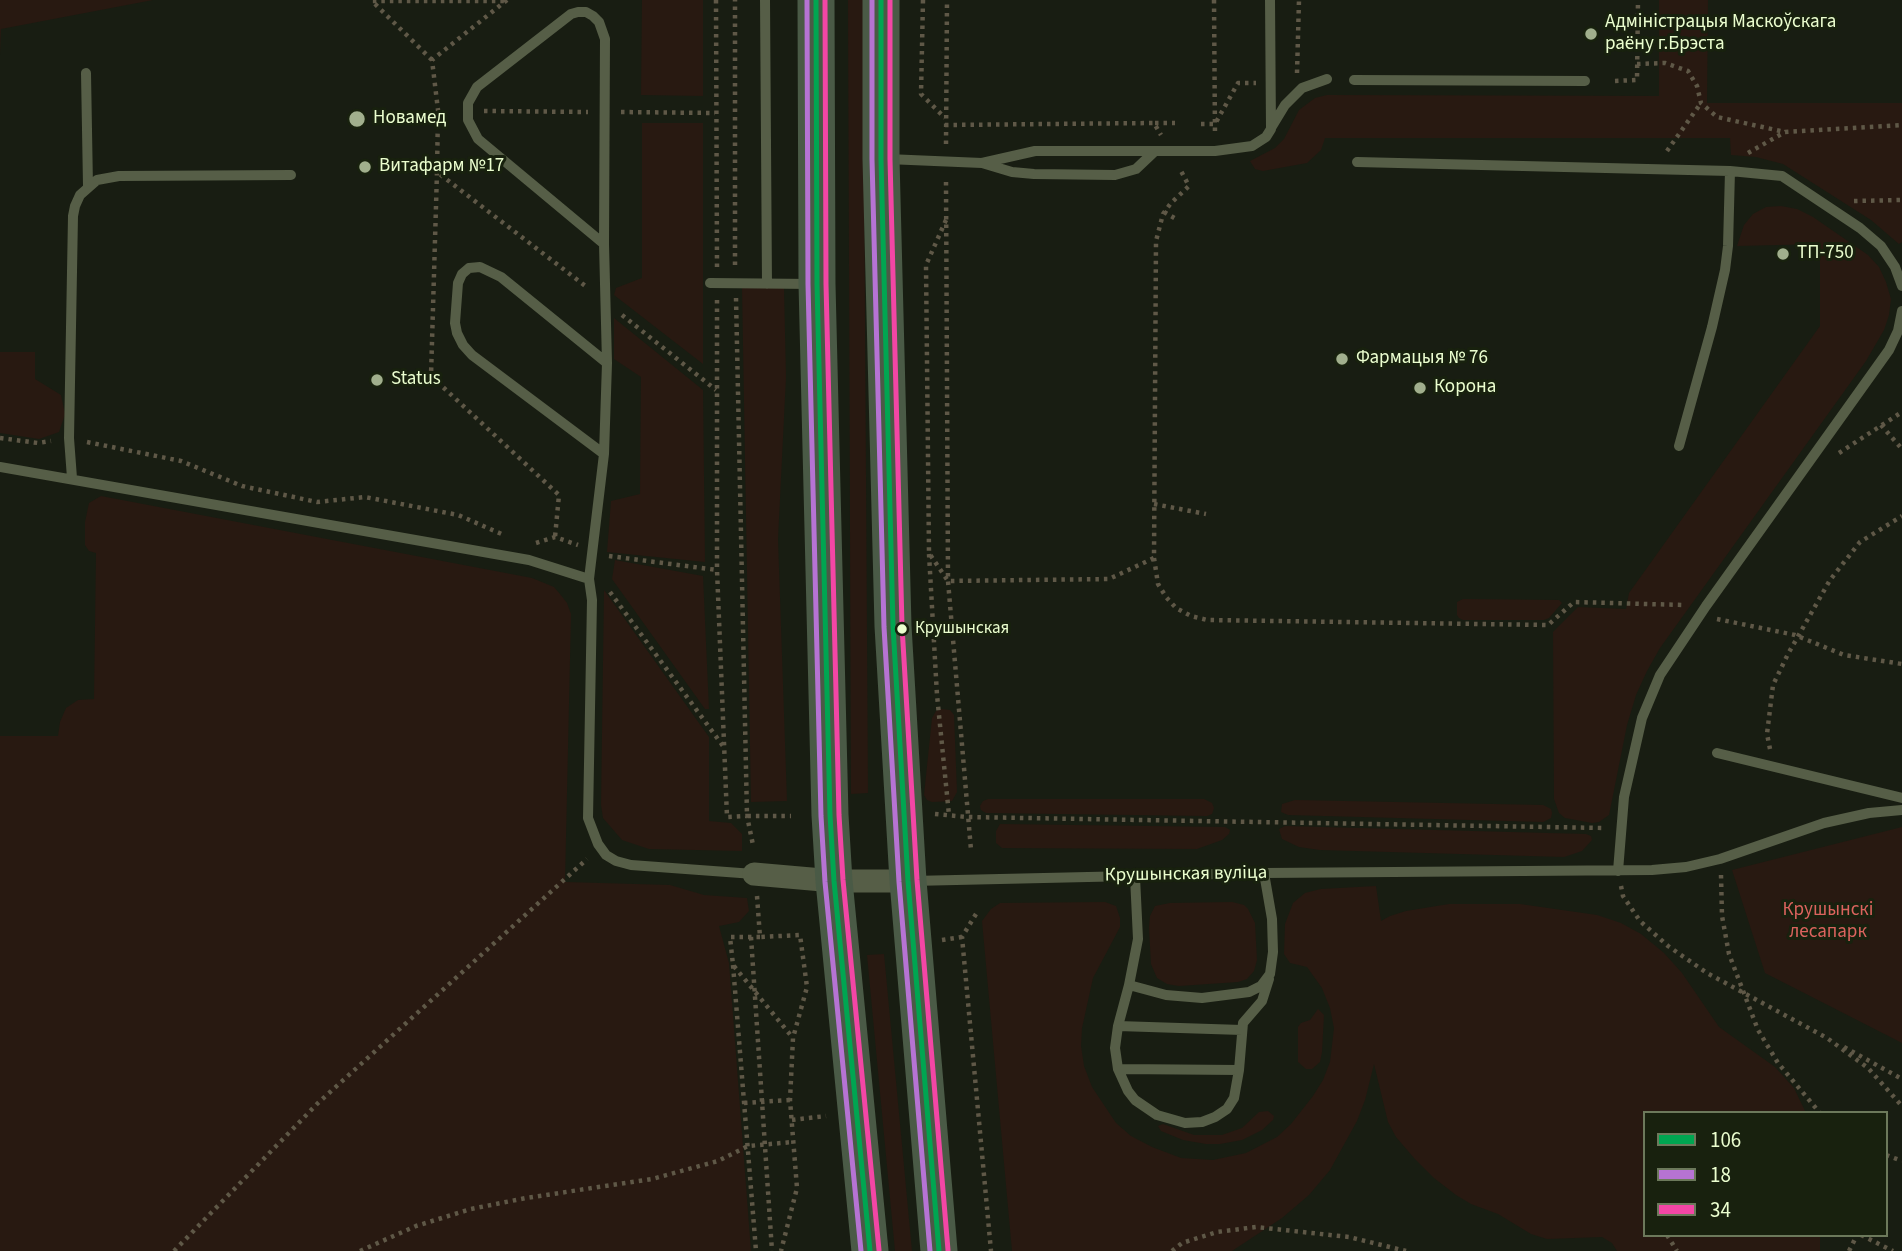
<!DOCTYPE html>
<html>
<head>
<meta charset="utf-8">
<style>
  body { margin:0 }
  #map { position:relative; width:1902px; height:1251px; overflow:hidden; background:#181d12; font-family:"Source Sans 3",sans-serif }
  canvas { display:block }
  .legend { position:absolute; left:1643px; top:1111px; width:245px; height:126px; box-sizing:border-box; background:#18210e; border:2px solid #6c795b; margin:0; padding:9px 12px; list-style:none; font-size:21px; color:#ebfecf }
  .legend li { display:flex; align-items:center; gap:14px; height:35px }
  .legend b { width:35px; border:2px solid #6c795b }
</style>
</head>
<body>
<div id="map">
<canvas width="1902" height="1251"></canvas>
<ul class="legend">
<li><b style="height:9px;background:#00a651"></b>106</li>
<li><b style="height:9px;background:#b673d3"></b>18</li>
<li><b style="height:9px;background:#f346a5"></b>34</li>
</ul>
</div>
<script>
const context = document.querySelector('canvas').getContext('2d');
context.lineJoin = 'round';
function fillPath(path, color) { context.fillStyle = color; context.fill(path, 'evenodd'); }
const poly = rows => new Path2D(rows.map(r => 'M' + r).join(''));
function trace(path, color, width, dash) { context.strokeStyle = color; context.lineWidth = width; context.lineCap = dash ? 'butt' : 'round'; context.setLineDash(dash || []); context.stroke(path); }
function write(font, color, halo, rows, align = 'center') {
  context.font = font + ' "Source Sans 3",sans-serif'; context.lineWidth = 6; context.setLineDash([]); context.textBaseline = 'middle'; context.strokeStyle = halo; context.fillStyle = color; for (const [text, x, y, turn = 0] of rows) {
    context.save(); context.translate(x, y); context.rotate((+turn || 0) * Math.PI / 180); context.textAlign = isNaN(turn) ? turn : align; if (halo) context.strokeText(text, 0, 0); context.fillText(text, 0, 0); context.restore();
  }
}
fillPath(poly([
  [0,0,153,0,1,29,0,55],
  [642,0,703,0,703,96,641,95],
  [848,0,863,0,868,793,851,794],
  [1659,0,1708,0,1707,103,1902,103,1902,242,1899,244,1871,220,1783,164,1756,157,1731,155,1730,138,1325,138,1321,150,1307,163,1263,171,1255,169,1250,161,1275,148,1284,139,1299,110,1315,98,1327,95,1659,96],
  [642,123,703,123,703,364,614,295,616,288,642,278],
  [1781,206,1797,209,1813,217,1868,255,1879,267,1886,282,1891,299,1889,315,1884,330,1866,361,1660,648,1647,671,1636,695,1627,725,1609,815,1599,822,1592,823,1565,818,1559,813,1554,799,1553,632,1578,607,1626,609,1629,593,1820,326,1820,244,1737,246,1744,225,1753,214,1766,207],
  [742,288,784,288,786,377,778,539,787,801,751,802],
  [614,318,703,390,705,562,607,552,611,501,640,494,641,377,614,359],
  [0,352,35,352,35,379,61,395,65,414,59,432,39,439,0,433],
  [101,496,532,578,554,587,560,594,567,603,571,614,565,882,670,885,704,895,747,898,749,911,739,922,719,926,729,963,751,1251,0,1251,0,736,58,736,60,722,66,708,78,700,94,699,96,553,89,551,85,545,85,522,89,503],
  [615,560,703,576,709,709,705,709,612,579],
  [604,590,709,737,709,821,731,823,742,834,742,851,649,849,622,840,603,818,601,805],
  [1463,599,1559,600,1562,603,1549,618,1544,620,1463,620,1459,618,1457,615,1457,602],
  [942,709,950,710,954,715,957,792,952,801,932,802,927,800,924,795,932,718,936,711],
  [988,799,1204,799,1212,803,1214,808,1212,814,1207,816,986,813,981,810,980,806,983,801],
  [1295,800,1543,805,1551,809,1552,813,1551,818,1543,822,1288,815,1281,812,1282,804],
  [1000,824,1225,827,1230,830,1229,834,1222,840,1197,849,1002,848,996,843,996,831],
  [1285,826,1586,834,1591,836,1592,840,1582,851,1564,857,1320,850,1299,847,1282,839,1279,829],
  [1902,827,1902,1043,1765,973,1732,870],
  [1376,886,1381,921,1390,916,1406,911,1449,904,1520,904,1597,915,1621,923,1641,934,1664,953,1682,973,1719,1027,1775,1067,1794,1088,1806,1113,1645,1113,1645,1235,1820,1235,1820,1251,1617,1251,1612,1243,1602,1237,1547,1239,1531,1234,1498,1214,1471,1204,1456,1195,1434,1178,1414,1158,1396,1137,1388,1122,1374,1064,1365,1100,1357,1121,1330,1170,1309,1195,1282,1218,1232,1251,1012,1251,982,921,991,909,1000,903,1105,902,1116,906,1120,918,1120,927,1093,978,1082,1028,1081,1046,1084,1066,1092,1087,1116,1123,1131,1136,1152,1147,1181,1158,1213,1160,1246,1153,1277,1137,1291,1124,1313,1096,1323,1080,1330,1062,1334,1028,1330,1008,1322,988,1307,967,1290,963,1284,954,1285,924,1293,903,1305,893,1321,889],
  [1232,902,1244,905,1248,909,1255,923,1257,960,1254,971,1247,979,1238,982,1179,986,1167,984,1157,978,1151,964,1149,928,1150,916,1155,906,1170,903],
  [884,954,912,1251,895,1251,867,955],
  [1318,1009,1324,1015,1322,1052,1320,1062,1312,1069,1306,1069,1298,1062,1298,1027,1301,1023,1310,1020],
  [1268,1111,1274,1116,1273,1120,1262,1130,1242,1140,1220,1144,1206,1144,1183,1140,1161,1131,1158,1126,1163,1124,1194,1135,1222,1135,1242,1128,1259,1112]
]), '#281911');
trace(poly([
  [507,0,432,60,438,110,437,172,588,288],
  [716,0,717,267],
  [923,0,921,94,945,118],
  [1214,0,1215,136],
  [432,60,372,1,505,1],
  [1637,64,1665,63,1688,71,1697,86,1701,103,1717,117,1785,132],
  [1297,73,1299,0],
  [1615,81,1637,80,1638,0],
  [484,111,588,112],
  [621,112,715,113],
  [1155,123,1175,123],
  [1201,124,1215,124,1238,83,1256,83],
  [945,125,1154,123,1161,135],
  [946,144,947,0],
  [1667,151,1701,103],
  [1748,153,1785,132,1902,125],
  [437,172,431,376,559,495,555,537],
  [946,182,948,581,971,850],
  [1854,201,1902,200],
  [1164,212,1176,219],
  [946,220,926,265,929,553,948,581,1109,579,1154,558,1156,241,1163,214,1171,203,1189,186,1181,171],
  [735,265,735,0],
  [736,298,747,816,791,816],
  [717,300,717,570,727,817,747,816,753,845],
  [622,315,716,390],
  [1881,425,1902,449],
  [0,438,38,443,51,441],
  [87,442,181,461,242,486,317,502,365,497,458,515,504,535],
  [1839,453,1902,412],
  [1154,504,1206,514],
  [536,543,555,537,578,545],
  [929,554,937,695,949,815],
  [609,556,717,570],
  [1154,558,1158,584,1166,597,1176,608,1191,616,1207,620,1548,625,1574,602,1684,605],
  [610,592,723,746],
  [1717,619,1795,635,1844,655,1902,664],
  [931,626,951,626],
  [1770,749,1767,734,1773,685,1788,654,1830,580,1860,542,1902,516],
  [935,814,967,817,1605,828],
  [1721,875,1722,916,1729,954,1758,1030,1778,1063,1820,1113],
  [1621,886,1623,896,1640,921,1668,946,1707,973,1827,1038,1868,1068,1902,1106],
  [757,896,760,937,800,935,807,987,793,1038,790,1100,797,1188,781,1251],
  [976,914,962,937,991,1251],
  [751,937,772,1251],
  [760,937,730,937,733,965,793,1038],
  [942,940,962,937],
  [733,965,756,1251],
  [1844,1047,1902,1079],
  [744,1103,790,1100],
  [792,1120,826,1116],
  [1886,1155,1902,1161],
  [1667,1235,1677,1251],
  [1861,1235,1893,1251],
  [174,1251,318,1103,587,859],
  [360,1251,416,1226,471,1209,526,1198,652,1179,718,1161,748,1146,793,1142],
  [1172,1251,1182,1243,1217,1232,1256,1227,1349,1237,1406,1251],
  [1849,1251,1857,1235]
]), '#5f5847', 4.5, [3.5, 5]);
trace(poly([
  [765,0,767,284],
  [86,73,88,186],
  [1354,80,1585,81],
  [1271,128,1285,105,1302,88,1327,79],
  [887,159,982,163,1035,151,1215,151,1252,146,1266,137,1271,129,1270,0],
  [1357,162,1730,171,1782,176,1860,228,1881,246,1895,267,1902,286],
  [982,163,1012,172,1034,174,1115,175,1136,169,1155,151],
  [710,283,813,284],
  [1679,446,1712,327,1725,270,1728,246,1730,171],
  [604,454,472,355,463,345,457,333,455,323,458,283,462,274,469,268,480,267,501,277,607,363],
  [0,467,529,560,589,579,592,600,588,818,598,844,606,855,616,861,631,865,754,874],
  [72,478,69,438,73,216,75,206,80,195,97,180,119,176,291,175],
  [589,579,604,454,607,363,604,244,605,39,599,22,593,16,586,12,578,12,571,14,477,87,468,103,468,120,478,139,604,244],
  [1717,753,1902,798],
  [1618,871,1624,797,1642,718,1660,675,1706,606,1889,350,1898,331,1902,311],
  [1135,877,1138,939,1129,985,1166,995,1202,998,1249,992,1261,986,1270,974,1273,952,1272,919,1264,873],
  [912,881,1264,873,1652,870,1686,867,1720,859,1824,823,1869,813,1902,810],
  [1129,985,1118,1026,1115,1048,1118,1069,1128,1091,1135,1100,1157,1115,1185,1123,1202,1122,1215,1117,1227,1109,1234,1098,1239,1070],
  [1118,1026,1242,1030],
  [1118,1069,1239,1070,1243,1023,1262,1001,1269,979]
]), '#565e47', 10);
trace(poly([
  [754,874,834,881,908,881]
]), '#565e47', 23);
trace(poly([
  [816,0,817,284,830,815,834,881,870,1251],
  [881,0,881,159,893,626,908,881,939,1251]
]), '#4a5a46', 37);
trace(poly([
  [816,0,817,284,830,815,834,881,870,1251],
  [881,0,881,159,893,626,908,881,939,1251]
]), '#00a651', 5);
trace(poly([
  [807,0,808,284,821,816,825,882,861,1251],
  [872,0,872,159,884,627,899,882,930,1251]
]), '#b673d3', 5);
trace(poly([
  [825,0,826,284,839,815,843,880,879,1250],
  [890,0,890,159,902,626,917,880,948,1250]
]), '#f346a5', 5);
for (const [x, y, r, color] of [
  [1591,34,7,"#a1af8d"],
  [357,119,9,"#a1af8d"],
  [365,167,7,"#a1af8d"],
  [1783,254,7,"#a1af8d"],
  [1342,359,7,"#a1af8d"],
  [377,380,7,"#a1af8d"],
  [1420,388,7,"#a1af8d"],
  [902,629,6,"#ebfecf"]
]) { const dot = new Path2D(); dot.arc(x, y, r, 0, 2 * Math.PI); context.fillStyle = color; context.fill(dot); trace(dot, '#18210e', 2.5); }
write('17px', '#ebfecf', '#18210e', [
  ["Крушынская",915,629]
], 'left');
write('19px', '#ebfecf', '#18210e', [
  ["Адміністрацыя Маскоўскага",1605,23],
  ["раёну г.Брэста",1605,45],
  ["Новамед",373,119],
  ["Витафарм №17",379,167],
  ["ТП-750",1797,254],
  ["Фармацыя № 76",1356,359],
  ["Status",391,380],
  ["Корона",1434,388]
], 'left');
write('19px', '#ebfecf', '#18210e', [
  ["Крушынская вуліца",1186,875,-1]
]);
write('19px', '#db635e', '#18210e', [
  ["Крушынскі",1828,911],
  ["лесапарк",1828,933]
]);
</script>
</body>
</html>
